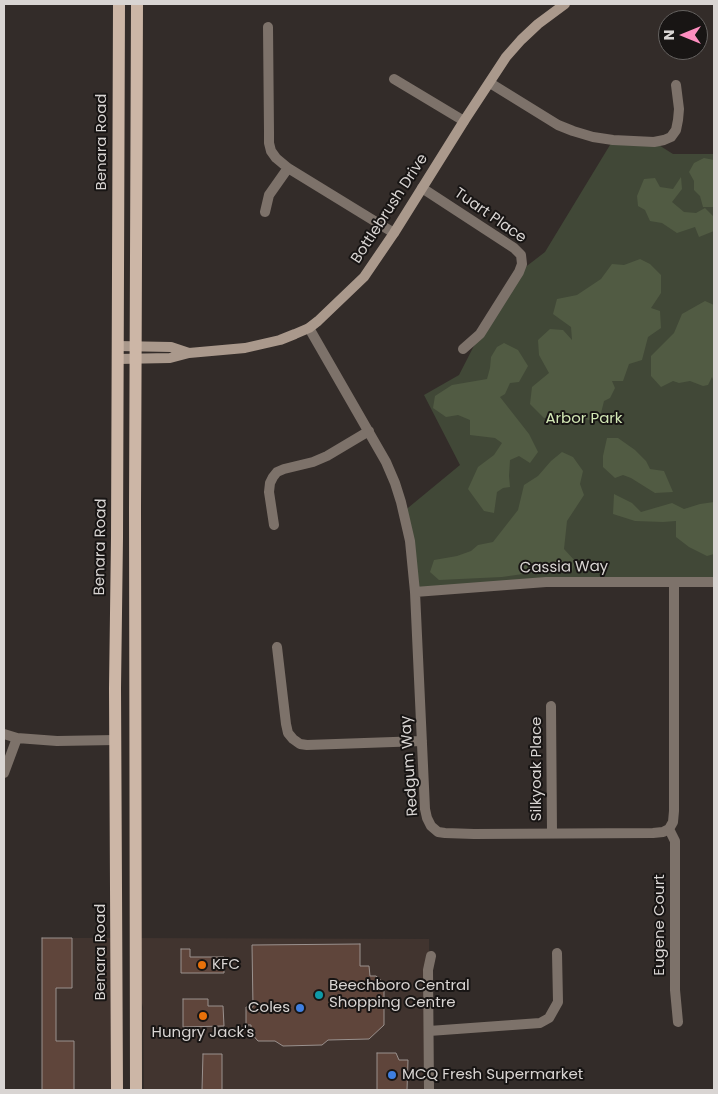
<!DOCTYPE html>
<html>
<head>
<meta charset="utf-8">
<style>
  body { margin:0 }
  #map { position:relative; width:718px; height:1094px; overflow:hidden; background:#332c29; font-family:Poppins,sans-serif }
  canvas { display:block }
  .frame { position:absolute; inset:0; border:5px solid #d9d5d3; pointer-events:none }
  .north { position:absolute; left:658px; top:10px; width:50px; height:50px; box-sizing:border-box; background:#181514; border:1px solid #656260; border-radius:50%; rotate:270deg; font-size:14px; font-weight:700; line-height:20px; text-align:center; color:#d9d5d3 }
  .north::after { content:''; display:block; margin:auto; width:18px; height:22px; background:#fd8ebf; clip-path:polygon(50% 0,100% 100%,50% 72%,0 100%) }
</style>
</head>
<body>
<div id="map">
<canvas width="718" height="1094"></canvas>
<div class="frame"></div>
<div class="north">N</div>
</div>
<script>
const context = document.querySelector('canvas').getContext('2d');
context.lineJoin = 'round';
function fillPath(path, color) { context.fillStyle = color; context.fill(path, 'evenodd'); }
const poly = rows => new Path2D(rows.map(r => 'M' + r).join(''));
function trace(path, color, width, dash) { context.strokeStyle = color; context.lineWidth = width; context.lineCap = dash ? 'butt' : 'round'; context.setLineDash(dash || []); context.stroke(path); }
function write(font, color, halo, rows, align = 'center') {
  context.font = font + ' Poppins,sans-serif'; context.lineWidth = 4; context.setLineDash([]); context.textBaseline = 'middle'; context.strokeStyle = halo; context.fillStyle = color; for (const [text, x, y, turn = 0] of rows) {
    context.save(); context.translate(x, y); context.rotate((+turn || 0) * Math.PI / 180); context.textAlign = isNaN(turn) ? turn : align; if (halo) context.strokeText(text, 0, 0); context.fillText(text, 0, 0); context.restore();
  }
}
fillPath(poly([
  [42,938,117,938,117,1090,42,1090],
  [135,938,429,939,429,1090,144,1090,143,1007,135,979]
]), '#41342f');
fillPath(poly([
  [613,140,654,142,673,154,714,154,714,582,546,582,415,592,403,512,460,465,424,395,459,375,480,334,519,272,545,252]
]), '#414837');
fillPath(poly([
  [704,158,714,160,714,214,713,207,703,207,700,196,694,190,694,181,689,172,694,163],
  [681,177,682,189,672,202,684,212,696,213,705,208,714,217,714,231,699,237,695,227,677,233,662,223,650,221,645,210,638,206,637,196,644,179,655,178,660,187,673,189],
  [640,259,650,264,661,275,661,293,651,308,660,311,661,328,648,337,642,360,629,364,623,381,612,381,615,388,610,398,604,401,601,413,589,420,571,414,544,418,530,404,532,387,549,373,539,355,538,340,550,329,563,330,572,340,571,327,553,314,557,299,577,295,601,279,612,264,624,265],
  [705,301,714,305,714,382,712,377,708,385,703,386,690,381,679,383,673,381,661,387,651,376,651,356,674,333,682,314],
  [504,343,518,350,528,366,519,382,510,383,505,394,500,397,529,434,538,452,530,463,519,456,510,460,509,476,510,487,503,488,497,492,494,513,484,511,468,489,478,467,494,455,502,443,495,438,470,435,470,420,458,415,446,417,433,408,435,396,452,385,487,379,490,368,491,357,497,347],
  [607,438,618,438,635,450,646,461,650,469,664,471,673,492,655,493,631,478,623,475,615,478,603,467,603,456],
  [562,452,573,457,583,471,580,484,584,495,567,521,564,549,575,561,572,573,544,571,502,577,439,580,430,572,434,560,457,556,471,551,478,545,493,542,518,510,524,485,538,476,551,461],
  [614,494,632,503,641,512,672,503,684,509,700,504,714,502,714,554,707,556,689,547,676,537,676,521,663,522,635,521,613,514]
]), '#515b43');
const building = poly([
  [42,938,72,938,72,988,56,988,56,1041,74,1041,74,1090,42,1090,42,938],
  [360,944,360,966,369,966,370,976,376,976,384,983,384,1025,369,1039,328,1040,322,1045,283,1046,275,1041,258,1041,251,1033,251,1025,246,1025,246,1007,253,1007,252,945,360,944],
  [181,949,190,949,190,957,224,957,224,973,181,973,181,949],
  [183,999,208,999,208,1006,223,1006,224,1026,183,1027,183,999],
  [377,1053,396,1053,399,1060,408,1060,407,1090,377,1090,377,1053],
  [203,1054,222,1054,222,1090,202,1090,203,1054]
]);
fillPath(building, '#5f453b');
trace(building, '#9a918e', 1);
trace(poly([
  [268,27,269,132,269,143,271,151,276,158,288,168,394,233],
  [394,79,464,121],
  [490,83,558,125,573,131,593,137,613,140,654,142,664,140,671,137,676,130,678,120,679,109,676,85],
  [422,188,514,248,521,255,522,264,519,272,480,334,463,349],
  [265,212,269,195,288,168],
  [309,328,386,462,395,483,401,502,410,541,415,592,425,809,427,818,431,826,438,832,445,833,474,834,653,833,663,832,669,829,673,822,674,811,674,582],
  [274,525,269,492,270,483,273,477,277,472,284,469,313,462,327,456,369,431],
  [415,592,546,582,714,582],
  [277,647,286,724,288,733,293,739,300,744,307,745,422,741],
  [551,706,552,833],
  [4,734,17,738,57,741,115,740],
  [4,773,17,738],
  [669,829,675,841,675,990,678,1022],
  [429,1031,540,1023,549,1018,558,1002,557,953],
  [429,1090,428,970,431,956]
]), '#7d726a', 10);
trace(poly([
  [118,346,171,347,189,353],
  [118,359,170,358,189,353,245,348,280,340,295,334,309,328,318,321,364,277,394,233,464,121,506,57,521,40,538,24,565,4]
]), '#aa998c', 10);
trace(poly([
  [117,1090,115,688,117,538,119,4],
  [136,1090,135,508,137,4]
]), '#ccb6a6', 12);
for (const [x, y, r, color] of [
  [202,965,5,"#e8710a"],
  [319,995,5,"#0f9aa8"],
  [300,1008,5,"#3f7fe0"],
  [203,1016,5,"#e8710a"],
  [392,1075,5,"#3f7fe0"]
]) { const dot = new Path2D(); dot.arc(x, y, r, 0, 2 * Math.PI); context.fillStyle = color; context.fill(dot); trace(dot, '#181514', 2); }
write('15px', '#d9d5d3', '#181514', [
  ["Benara Road",102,142,-90],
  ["Bottlebrush Drive",390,209,-57],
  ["Tuart Place",490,216,35],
  ["Benara Road",101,547,-89],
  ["Cassia Way",564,568,-1],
  ["Redgum Way",410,766,-94],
  ["Silkyoak Place",537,769,-90],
  ["Eugene Court",660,925,-90],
  ["Benara Road",101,952,-90]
]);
write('15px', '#d2e7b5', '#181514', [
  ["Arbor Park",584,419]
]);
write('15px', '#d9d5d3', '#181514', [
  ["KFC",212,965],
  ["Beechboro Central",329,986],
  ["Shopping Centre",329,1003],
  ["Coles",290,1008,"right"],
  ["Hungry Jack's",203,1033,"center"],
  ["MCQ Fresh Supermarket",402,1075]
], 'left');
</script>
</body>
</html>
